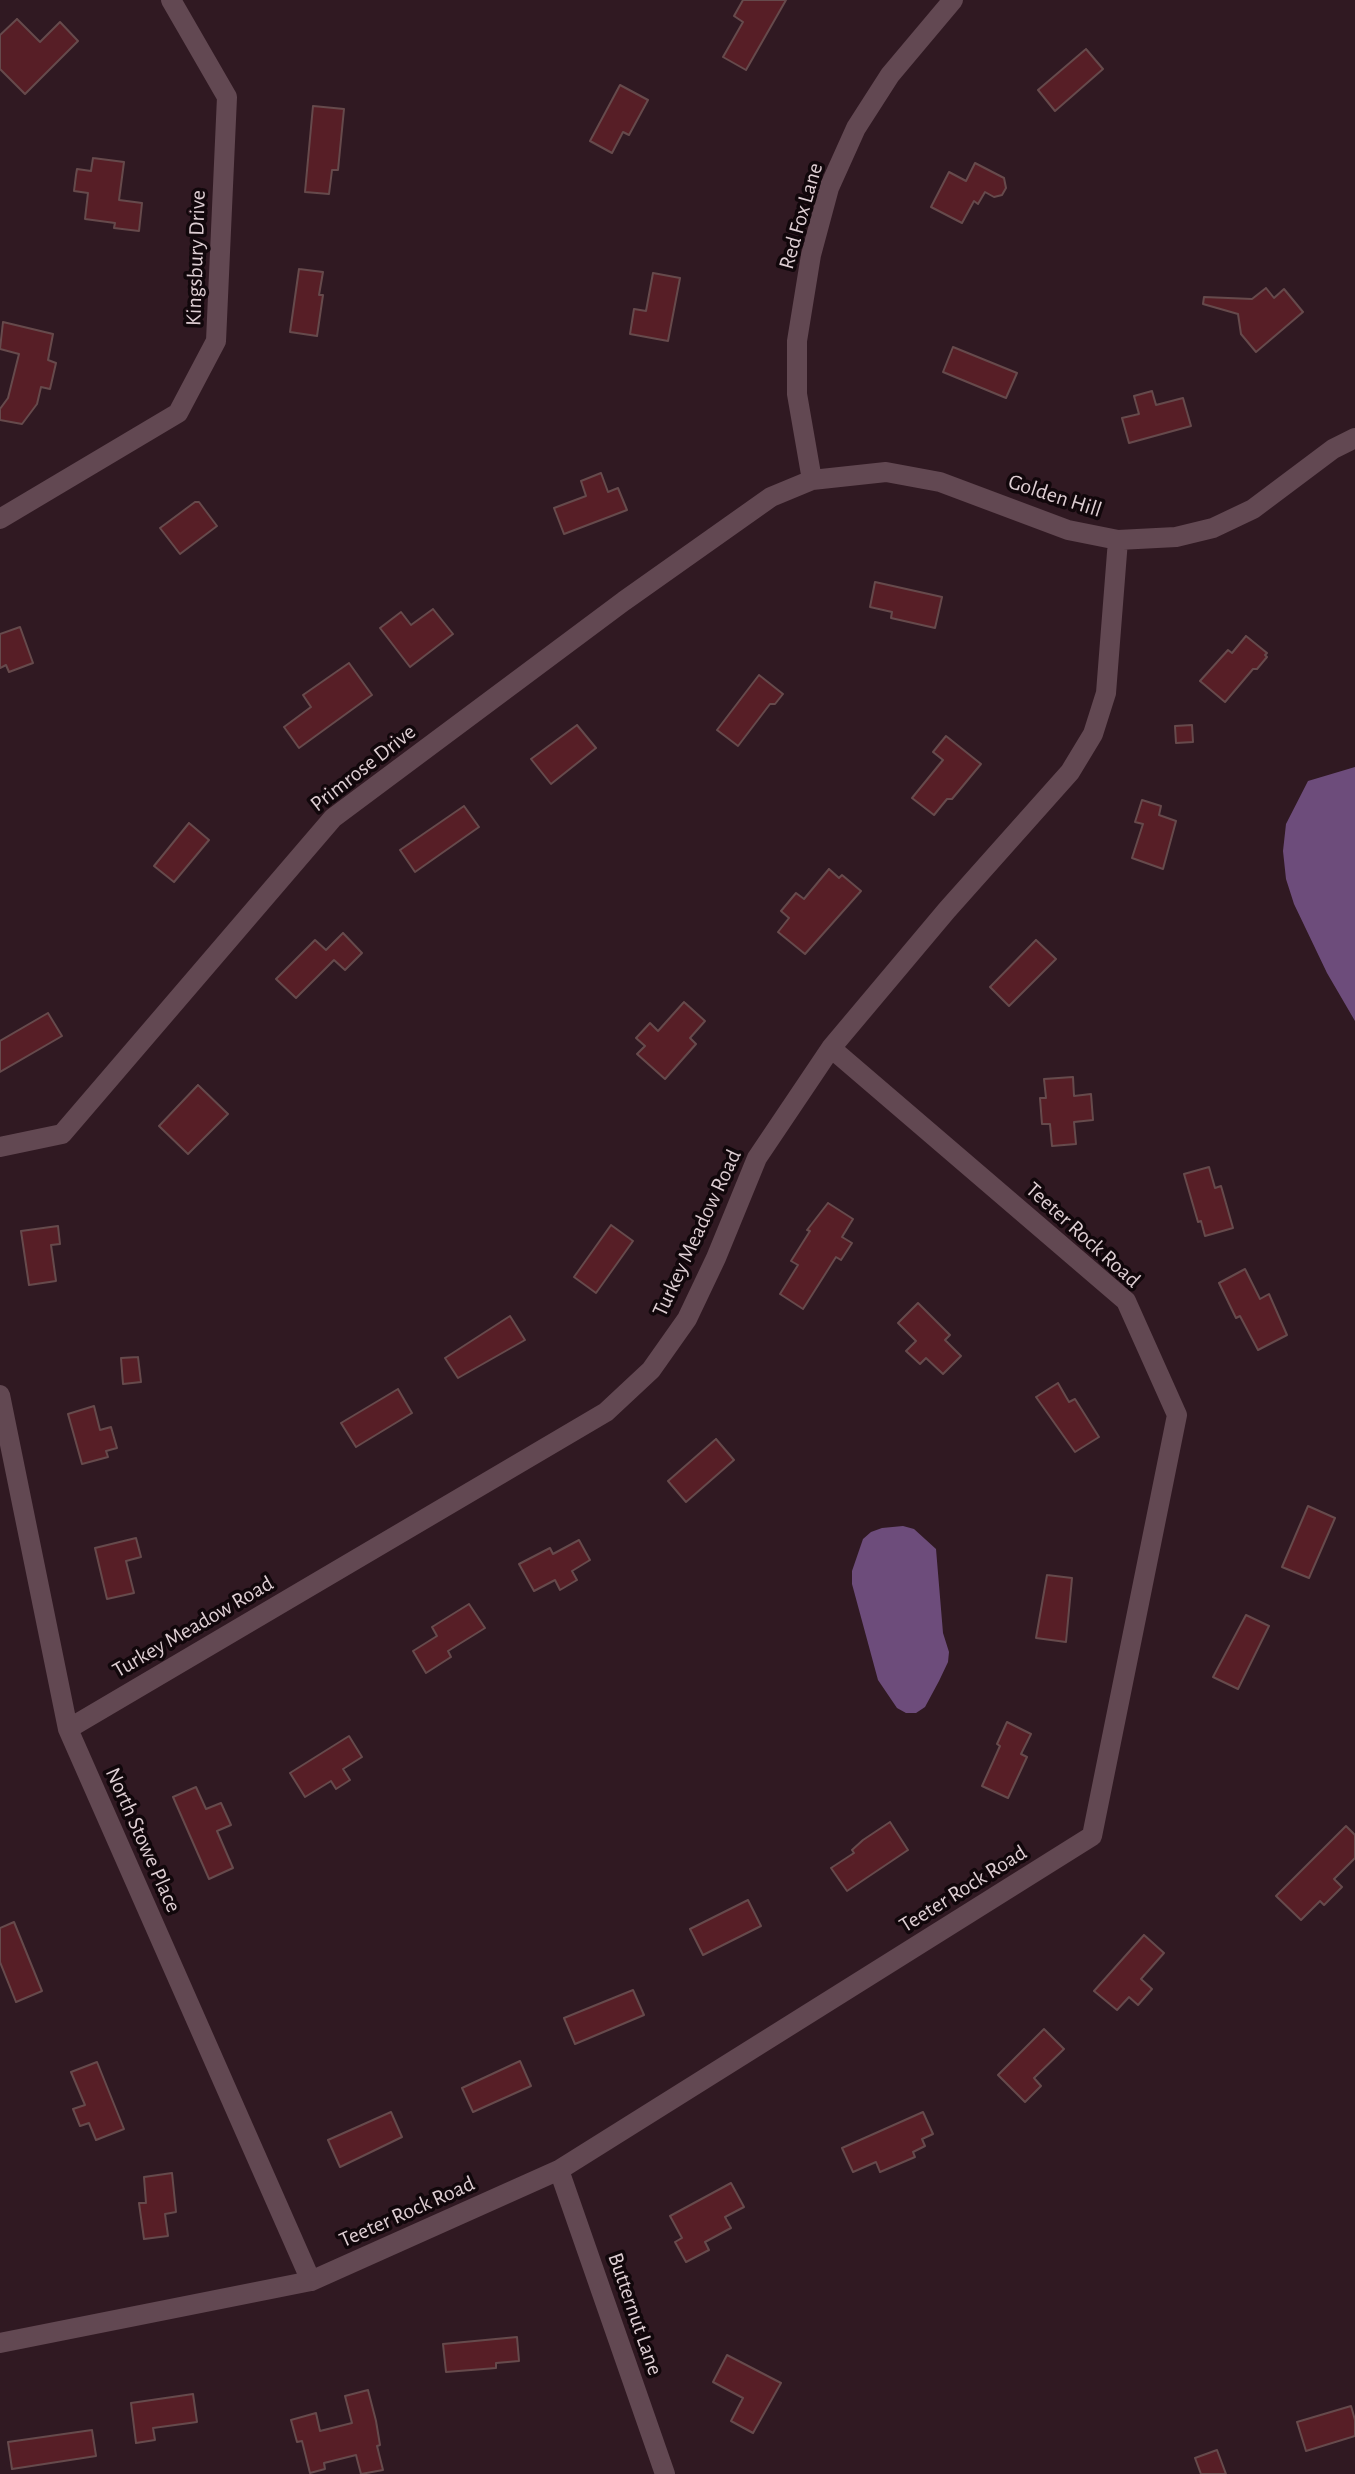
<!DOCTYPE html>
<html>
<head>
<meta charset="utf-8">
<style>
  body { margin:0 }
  canvas { display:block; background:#301922 }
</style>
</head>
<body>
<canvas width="1355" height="2474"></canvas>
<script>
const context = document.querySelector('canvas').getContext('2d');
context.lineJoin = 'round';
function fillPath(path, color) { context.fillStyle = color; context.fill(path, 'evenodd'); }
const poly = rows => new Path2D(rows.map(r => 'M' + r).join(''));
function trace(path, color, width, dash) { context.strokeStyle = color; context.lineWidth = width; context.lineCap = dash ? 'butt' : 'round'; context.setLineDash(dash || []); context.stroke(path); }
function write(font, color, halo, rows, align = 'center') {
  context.font = font + ' "Alegreya Sans",sans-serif'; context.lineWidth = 7; context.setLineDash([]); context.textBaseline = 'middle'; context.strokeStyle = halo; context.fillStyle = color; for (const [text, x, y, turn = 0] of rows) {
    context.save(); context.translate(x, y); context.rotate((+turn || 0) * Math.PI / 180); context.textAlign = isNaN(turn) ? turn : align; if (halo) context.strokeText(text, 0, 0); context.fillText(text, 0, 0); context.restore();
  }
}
fillPath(poly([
  [1355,767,1355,1021,1327,973,1294,904,1286,879,1283,851,1286,824,1308,781],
  [903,1526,914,1529,936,1549,943,1633,949,1652,948,1662,939,1681,925,1707,916,1713,906,1713,897,1708,878,1680,852,1584,852,1571,863,1539,871,1532,882,1528]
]), '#6d4c7b');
const building = poly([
  [743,0,786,0,746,70,723,57,743,22,734,16,743,0],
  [17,19,40,42,60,22,78,41,25,94,0,69,0,35,17,19],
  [1086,49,1103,69,1055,111,1038,90,1086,49],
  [620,85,648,100,629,135,623,132,612,153,590,141,620,85],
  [313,106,344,109,338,170,332,170,329,194,305,192,313,106],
  [93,158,124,162,119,200,142,203,139,231,114,228,115,223,85,219,88,193,74,191,76,175,77,169,91,171,93,158],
  [975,163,1004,178,1006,188,1002,195,994,197,985,192,978,204,974,201,962,223,931,207,949,172,966,181,975,163],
  [299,269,323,272,319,295,323,295,317,336,290,332,299,269],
  [653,273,680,278,668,341,630,334,634,309,646,311,653,273],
  [1266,288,1274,298,1284,289,1303,312,1256,352,1241,334,1238,314,1203,304,1204,297,1252,299,1266,288],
  [3,322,53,334,48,360,56,363,50,389,41,387,37,404,22,424,0,420,0,409,8,398,19,354,0,349,3,322],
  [953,347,1017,373,1006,398,943,372,953,347],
  [1152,391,1156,405,1183,398,1191,426,1129,443,1122,418,1139,414,1134,396,1152,391],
  [601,473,608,492,618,488,627,510,564,534,554,508,586,496,581,481,601,473],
  [195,502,199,502,217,526,180,554,160,528,195,502],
  [875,582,942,597,935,628,891,618,892,612,870,607,875,582],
  [433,609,453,634,410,667,380,628,401,612,411,625,433,609],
  [20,627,33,663,9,672,6,665,0,668,0,634,20,627],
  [1246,636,1267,653,1265,655,1267,657,1257,669,1253,669,1225,702,1200,681,1228,650,1232,653,1246,636],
  [349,663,372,695,299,748,284,727,311,707,303,695,349,663],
  [759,675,783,694,775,704,770,704,738,746,717,730,759,675],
  [577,725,596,748,551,784,531,759,577,725],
  [1192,725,1193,742,1176,743,1175,726,1192,725],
  [946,736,981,764,952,799,947,799,934,815,912,798,943,760,933,752,946,736],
  [1142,800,1161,806,1159,815,1176,821,1163,869,1132,858,1143,824,1135,822,1142,800],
  [464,806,479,827,415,872,400,850,464,806],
  [189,823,209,840,174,882,154,866,189,823],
  [829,869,839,878,842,875,861,891,805,954,778,932,789,918,781,911,796,893,804,899,829,869],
  [343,933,362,953,345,970,334,960,296,998,276,979,315,940,326,950,343,933],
  [1036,940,1056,959,1009,1006,990,987,1036,940],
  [684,1002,705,1021,690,1038,696,1044,665,1079,637,1054,645,1046,636,1038,650,1023,658,1031,684,1002],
  [48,1013,62,1036,0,1072,0,1041,48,1013],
  [1073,1077,1074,1096,1091,1094,1093,1120,1074,1122,1076,1144,1052,1146,1050,1124,1042,1124,1040,1098,1046,1098,1044,1079,1073,1077],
  [198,1085,228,1114,188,1154,159,1126,198,1085],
  [1209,1167,1215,1188,1221,1186,1233,1228,1205,1236,1201,1221,1198,1222,1184,1174,1209,1167],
  [828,1203,853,1219,842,1237,852,1243,841,1260,836,1257,803,1309,780,1294,798,1265,791,1261,810,1231,807,1230,828,1203],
  [611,1225,633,1241,596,1293,574,1277,611,1225],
  [58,1226,60,1244,51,1245,56,1281,29,1285,21,1231,58,1226],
  [1245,1269,1260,1299,1269,1294,1287,1335,1258,1350,1240,1316,1236,1318,1219,1283,1245,1269],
  [918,1303,950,1335,945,1340,961,1356,943,1374,926,1358,920,1364,906,1351,916,1341,898,1323,918,1303],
  [510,1316,525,1340,458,1378,445,1358,510,1316],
  [138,1357,141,1382,123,1384,121,1358,138,1357],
  [1058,1383,1069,1402,1075,1399,1099,1437,1075,1452,1036,1397,1058,1383],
  [398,1389,412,1413,356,1447,341,1423,398,1389],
  [94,1406,100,1430,111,1427,117,1448,106,1451,108,1457,82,1464,68,1414,94,1406],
  [716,1439,734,1460,686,1502,668,1481,716,1439],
  [1308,1506,1335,1518,1309,1578,1282,1567,1308,1506],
  [136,1538,141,1557,126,1561,134,1593,107,1599,95,1548,136,1538],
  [579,1540,590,1560,572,1571,577,1580,560,1590,555,1580,534,1591,519,1564,550,1548,553,1554,579,1540],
  [1047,1575,1072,1578,1066,1642,1036,1638,1047,1575],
  [469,1604,485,1628,448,1651,451,1657,426,1673,413,1651,437,1636,432,1627,469,1604],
  [1246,1615,1269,1626,1238,1689,1213,1677,1246,1615],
  [1007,1722,1031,1734,1021,1754,1027,1757,1008,1798,982,1786,1000,1746,997,1744,1007,1722],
  [349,1736,362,1757,343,1769,350,1780,336,1789,331,1781,305,1797,290,1773,349,1736],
  [196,1787,206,1809,221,1803,231,1825,217,1831,233,1868,209,1879,173,1797,196,1787],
  [890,1822,908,1850,847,1891,831,1868,854,1853,852,1850,863,1840,890,1822],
  [1346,1826,1355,1835,1355,1858,1334,1879,1342,1887,1324,1905,1320,1901,1301,1920,1276,1896,1346,1826],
  [748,1900,761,1926,703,1955,690,1929,748,1900],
  [14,1922,42,1991,16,2002,0,1962,0,1928,14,1922],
  [1144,1935,1164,1953,1141,1979,1152,1989,1138,2005,1129,1997,1117,2010,1094,1991,1144,1935],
  [633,1990,644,2015,575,2044,564,2018,633,1990],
  [1044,2029,1064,2049,1034,2078,1041,2086,1025,2102,998,2075,1044,2029],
  [520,2061,531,2086,473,2112,462,2088,520,2061],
  [97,2062,124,2129,96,2140,89,2123,80,2126,73,2109,85,2105,71,2072,97,2062],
  [391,2112,402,2137,340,2167,328,2140,391,2112],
  [923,2112,933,2134,922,2139,925,2146,913,2152,915,2157,880,2172,876,2162,853,2172,842,2148,923,2112],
  [172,2173,176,2212,165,2214,168,2236,144,2239,139,2203,146,2203,144,2177,172,2173],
  [731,2183,744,2207,725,2217,731,2228,705,2242,709,2250,686,2262,675,2242,682,2238,670,2216,731,2183],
  [517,2337,519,2361,496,2363,496,2368,446,2372,443,2344,517,2337],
  [727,2355,781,2383,753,2433,731,2421,743,2398,713,2382,727,2355],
  [368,2390,376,2421,380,2445,377,2446,383,2470,361,2474,356,2455,324,2463,325,2469,310,2473,302,2441,297,2442,291,2420,316,2413,320,2431,352,2423,345,2396,368,2390],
  [193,2394,197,2422,153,2428,155,2440,136,2443,131,2403,193,2394],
  [1351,2406,1355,2420,1355,2436,1306,2451,1297,2422,1351,2406],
  [92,2430,96,2456,12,2469,8,2442,92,2430],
  [1217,2450,1226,2474,1201,2474,1195,2458,1217,2450]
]);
fillPath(building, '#571e26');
trace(building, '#664a4c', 2);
trace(poly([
  [812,480,797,394,797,341,811,255,829,188,856,128,890,75,953,0],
  [0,519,178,413,216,341,227,97,171,0],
  [0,1147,62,1134,333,818,624,601,771,497,812,480,886,472,940,482,1068,530,1118,540,1176,537,1213,528,1253,509,1333,449,1355,438],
  [0,1395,68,1729,311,2281],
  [68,1729,606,1412,651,1370,687,1319,716,1258,757,1158,831,1048,947,910,1070,772,1093,734,1106,693,1118,540],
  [559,2170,665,2474],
  [0,2343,311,2281,559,2170,1092,1836,1177,1415,1126,1301,831,1048]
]), '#624852', 20);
write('22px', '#deced3', '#11070b', [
  ["Red Fox Lane",801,216,-74],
  ["Kingsbury Drive",196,258,-88],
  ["Golden Hill",1055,496,18],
  ["Primrose Drive",363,768,-38],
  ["Turkey Meadow Road",697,1233,-65],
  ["Teeter Rock Road",1083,1235,42],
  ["Turkey Meadow Road",193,1627,-30],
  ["North Stowe Place",143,1840,66],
  ["Teeter Rock Road",963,1889,-32],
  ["Teeter Rock Road",407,2212,-24],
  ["Butternut Lane",635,2314,71]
]);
</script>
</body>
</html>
